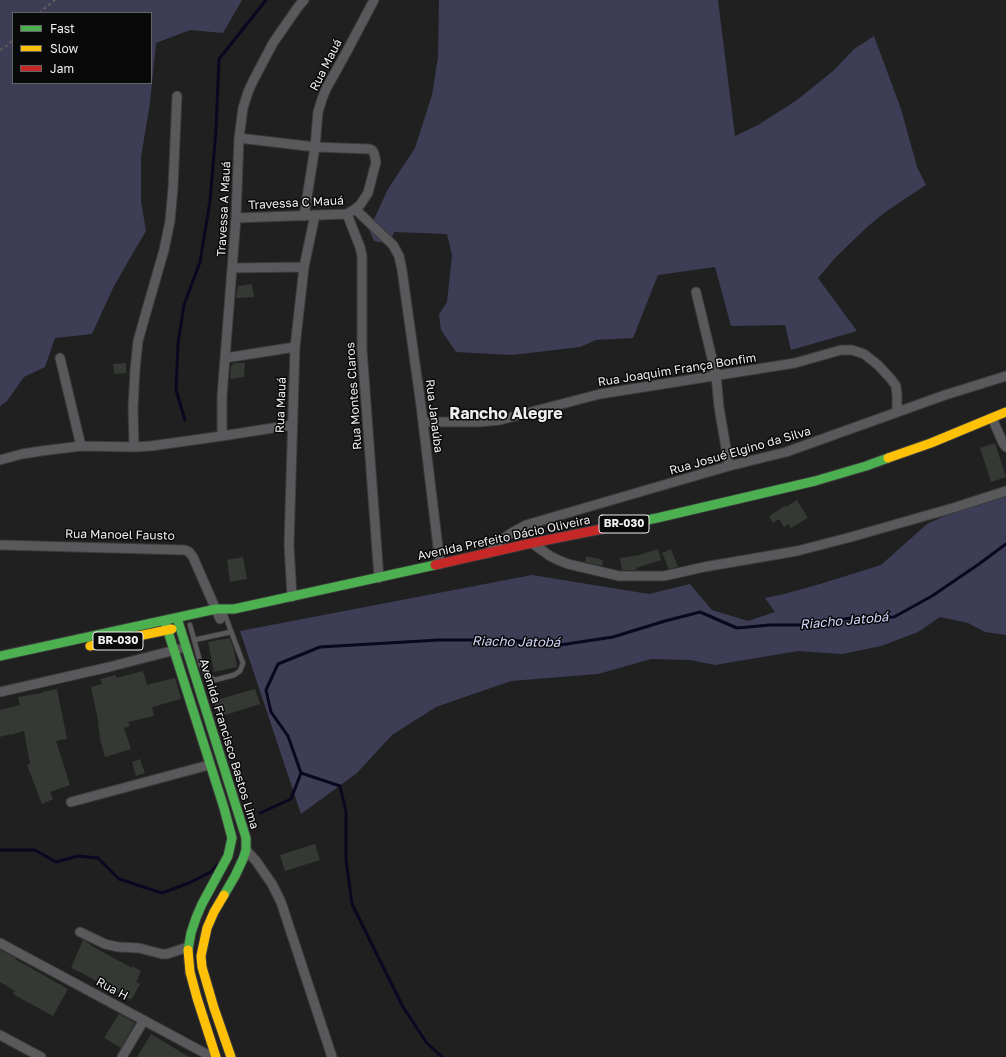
<!DOCTYPE html>
<html>
<head>
<meta charset="utf-8">
<style>
  body { margin:0 }
  #map { position:relative; width:1006px; height:1057px; overflow:hidden; background:#202021; font-family:"Golos Text",sans-serif }
  canvas { display:block }
  .legend { position:absolute; left:12px; top:12px; width:140px; height:72px; box-sizing:border-box; background:#09090a; border:1px solid #656566; margin:0; padding:5px 7px; list-style:none; font-size:12px; color:#eeeef0 }
  .legend li { display:flex; align-items:center; gap:8px; height:20px }
  .legend b { width:20px; border:1px solid #656566 }
</style>
</head>
<body>
<div id="map">
<canvas width="1006" height="1057"></canvas>
<ul class="legend">
<li><b style="height:5px;background:#4caf50"></b>Fast</li>
<li><b style="height:5px;background:#ffc107"></b>Slow</li>
<li><b style="height:5px;background:#c62828"></b>Jam</li>
</ul>
</div>
<script>
const context = document.querySelector('canvas').getContext('2d');
context.lineJoin = 'round';
function fillPath(path, color) { context.fillStyle = color; context.fill(path, 'evenodd'); }
const poly = rows => new Path2D(rows.map(r => 'M' + r).join(''));
function trace(path, color, width, dash) { context.strokeStyle = color; context.lineWidth = width; context.lineCap = dash ? 'butt' : 'round'; context.setLineDash(dash || []); context.stroke(path); }
function write(font, color, halo, rows, align = 'center') {
  context.font = font + ' "Golos Text",sans-serif'; context.lineWidth = 3; context.setLineDash([]); context.textBaseline = 'middle'; context.strokeStyle = halo; context.fillStyle = color; for (const [text, x, y, turn = 0] of rows) {
    context.save(); context.translate(x, y); context.rotate((+turn || 0) * Math.PI / 180); context.textAlign = isNaN(turn) ? turn : align; if (halo) context.strokeText(text, 0, 0); context.fillText(text, 0, 0); context.restore();
  }
}
fillPath(poly([
  [0,0,242,0,223,33,190,30,156,43,150,103,141,157,141,201,146,231,130,258,113,288,92,334,55,338,45,367,24,377,7,401,0,406],
  [13,13,151,13,151,83,13,83],
  [439,0,718,0,735,136,758,125,797,100,833,71,854,49,874,36,901,109,917,167,926,185,884,213,866,228,835,258,818,278,857,331,791,350,785,325,731,326,715,267,658,275,633,338,596,340,580,347,512,355,456,352,441,330,439,314,447,302,452,255,447,234,394,232,389,244,374,241,369,230,388,189,415,148,432,95,438,57],
  [1006,488,1006,635,985,632,968,623,940,617,918,632,881,646,842,654,798,651,715,665,690,660,651,659,598,674,511,681,436,707,392,735,357,773,301,814,240,631,532,575,649,594,690,584,712,610,748,621,775,612,765,598,784,594,820,584,881,565,927,524]
]), '#3d3d56');
trace(poly([
  [185,420,176,390,178,343,184,305,200,262,210,201,216,130,219,59,266,0],
  [301,773,340,786,346,812,346,860,352,904,403,1007,426,1042,442,1057],
  [260,813,291,799,301,773,288,736,271,712,266,690,278,664,320,647,439,640,509,640,560,645,613,637,665,621,700,612,737,628,770,625,805,625,851,618,894,617,932,596,979,564,1006,544],
  [0,850,35,850,56,862,78,856,98,858,119,879,162,893,189,883,211,872,218,864]
]), '#0b0721', 3);
fillPath(poly([
  [252,284,254,297,236,298,238,286],
  [126,363,126,373,114,374,113,364],
  [234,363,245,363,244,377,230,379,231,366],
  [995,443,1006,477,991,482,980,448],
  [797,500,808,518,791,528,789,524,784,527,779,519,773,523,769,516,785,506,786,507],
  [658,549,661,560,636,568,637,570,622,570,620,558,639,555],
  [671,549,678,567,669,569,662,553],
  [586,556,603,560,602,566,585,562],
  [243,557,247,579,230,582,227,560],
  [230,638,234,650,237,667,214,672,208,642],
  [143,671,147,685,175,678,181,699,152,707,154,716,128,722,130,726,124,728,131,749,105,757,99,735,100,735,98,725,99,725,91,687,102,684,100,679,116,675,116,678],
  [57,689,67,739,56,741,70,785,50,792,53,799,42,804,27,765,30,764,24,731,10,735,10,734,0,737,0,710,20,705,18,697,42,693,42,692],
  [255,689,260,704,219,717,213,701],
  [140,759,145,773,136,776,132,762],
  [315,844,320,860,285,871,280,855],
  [83,940,90,944,90,945,132,968,132,966,141,971,136,982,140,984,131,1000,80,972,71,968],
  [0,950,16,958,15,959,68,989,53,1016,13,994,15,991,0,982],
  [119,1014,135,1023,121,1048,104,1038],
  [151,1034,189,1057,137,1057]
]), '#353933');
const lane = poly([
  [190,625,201,665,207,676,215,680,234,675,240,671,243,663,225,615],
  [194,640,231,632]
]);
const street = poly([
  [355,209,393,245,399,256,402,270,421,406,440,564],
  [347,214,360,247,362,256,362,349,379,578],
  [304,216,315,147,318,112,322,99,326,89,347,51,374,0],
  [236,218,347,214,355,209,360,205,368,193,376,162,374,153,372,150,369,149,315,147,239,138],
  [232,268,304,267],
  [696,292,716,375,719,407,729,466],
  [60,358,81,446],
  [225,358,295,347],
  [992,418,1003,443,1006,447],
  [423,422,479,422,500,420,600,394,795,363,841,350,852,350,864,354,878,365,891,379,896,386,897,395,897,412],
  [222,436,222,396,236,218,239,138,243,108,248,92,253,81,273,43,298,7,304,0],
  [134,447,133,408,135,370,138,341,143,323,164,250,170,221,173,188,177,96],
  [0,460,22,454,41,451,81,446,134,447,151,446,222,436,292,425],
  [532,543,550,556,558,560,568,564,619,576,664,576,704,567,797,551,851,537,953,508,1006,491],
  [0,545,185,550,189,552,193,557,220,619],
  [488,553,500,541,513,532,526,525,729,466,786,452,945,395,1006,376],
  [292,597,289,545,295,347,304,267,315,215],
  [0,692,109,667,179,649],
  [71,802,209,765],
  [246,850,256,861,272,884,281,902,332,1057],
  [80,932,105,944,118,947,139,948,162,954,167,954,188,947],
  [0,943,212,1057],
  [0,1035,41,1057],
  [122,1057,144,1020]
]);
const fast = poly([
  [627,524,657,518,815,481,866,466,888,458],
  [177,618,246,838,246,850,243,859,235,876,224,895],
  [165,622,224,808,232,838,228,856,202,904,196,918,191,933,188,950],
  [0,656,216,609,234,609,435,565]
]);
const slow = poly([
  [888,458,931,443,1006,412],
  [90,646,172,629],
  [224,895,214,912,207,928,201,956,202,967,214,1008,231,1057],
  [188,950,190,972,197,998,216,1057]
]);
const jam = poly([
  [435,565,532,543,627,524]
]);
trace(lane, '#3b3b3c', 6);
trace(street, '#3b3b3c', 11);
trace(fast, '#3b3b3c', 11);
trace(slow, '#3b3b3c', 11);
trace(jam, '#3b3b3c', 11);
trace(poly([
  [39,13,55,0],
  [0,50,8,45,13,40]
]), '#5d5d5e', 2, [3, 3]);
trace(lane, '#59595b', 4.5);
trace(street, '#59595b', 9);
trace(fast, '#4caf50', 9);
trace(slow, '#ffc107', 9);
trace(jam, '#c62828', 9);
for (const [x, y, w] of [
  [624,524,50],
  [118,641,50]
]) { const box = new Path2D(); box.roundRect(x - w / 2, y - 9, w, 18, 3); context.fillStyle = '#09090a'; context.fill(box); trace(box, '#eeeef0', 1); }
write('bold 11px', '#eeeef0', null, [
  ["BR-030",624,524],
  ["BR-030",118,641]
]);
write('12px', '#eeeef0', '#09090a', [
  ["Rua Mauá",326,65,-63],
  ["Travessa C Mauá",296,203,-3],
  ["Travessa A Mauá",224,209,-87],
  ["Rua Joaquim França Bonfim",677,370,-9],
  ["Rua Montes Claros",354,396,-94],
  ["Rua Mauá",281,405,-88],
  ["Rua Janaúba",434,416,83],
  ["Rua Josué Elgino da Silva",740,451,-16],
  ["Rua Manoel Fausto",120,535,1],
  ["Avenida Prefeito Dácio Oliveira",504,538,-12],
  ["Avenida Francisco Bastos Lima",229,744,73],
  ["Rua H",112,989,28]
]);
write('italic 13px', '#d5d5fc', '#09090a', [
  ["Riacho Jatobá",844,621,-5],
  ["Riacho Jatobá",516,642,1]
]);
write('bold 16px', '#eeeef0', '#09090a', [
  ["Rancho Alegre",506,414]
]);
</script>
</body>
</html>
